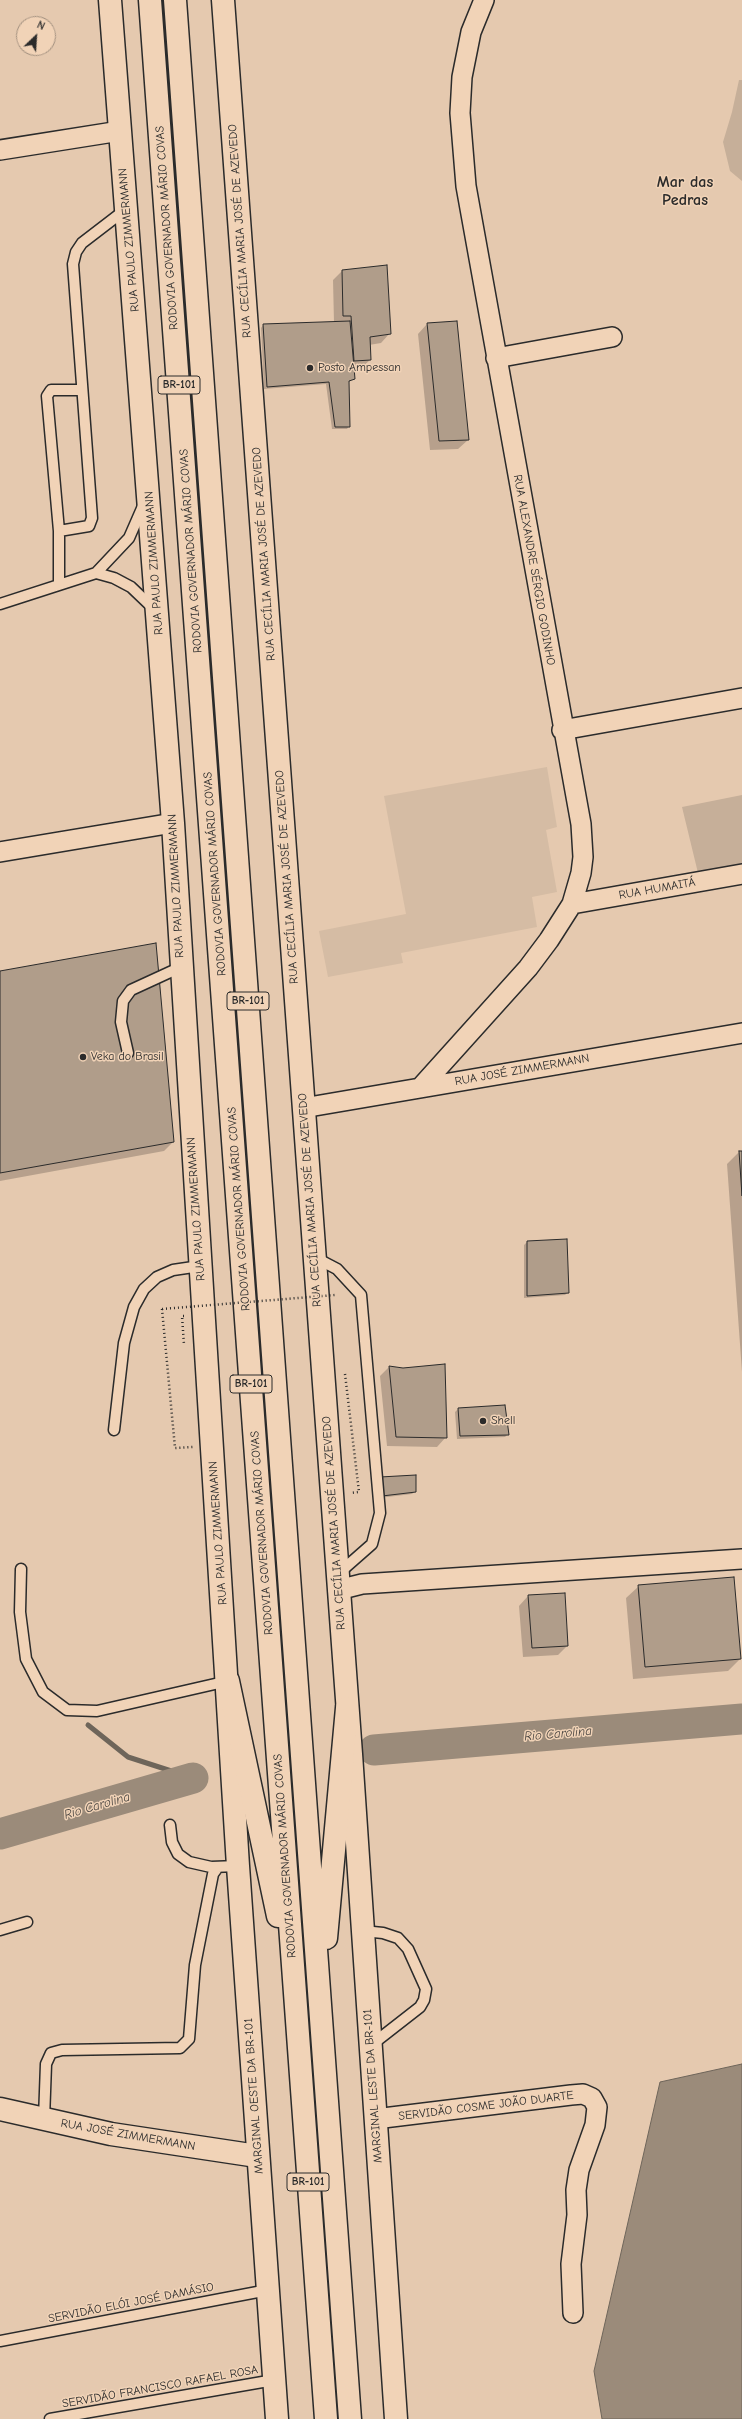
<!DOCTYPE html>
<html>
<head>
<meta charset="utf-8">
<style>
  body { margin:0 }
  #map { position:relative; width:742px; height:2419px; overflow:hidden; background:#e5c9af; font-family:"Comic Neue",sans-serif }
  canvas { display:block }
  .north { position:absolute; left:16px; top:16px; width:40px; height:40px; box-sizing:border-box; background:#f1d3b7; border:1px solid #a2907f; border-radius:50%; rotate:25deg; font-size:11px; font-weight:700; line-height:16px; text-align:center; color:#2b2b2b }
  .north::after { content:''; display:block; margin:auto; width:14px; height:18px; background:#2b2b2b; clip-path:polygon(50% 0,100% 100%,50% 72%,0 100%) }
</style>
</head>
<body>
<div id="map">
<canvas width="742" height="2419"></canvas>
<div class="north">N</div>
</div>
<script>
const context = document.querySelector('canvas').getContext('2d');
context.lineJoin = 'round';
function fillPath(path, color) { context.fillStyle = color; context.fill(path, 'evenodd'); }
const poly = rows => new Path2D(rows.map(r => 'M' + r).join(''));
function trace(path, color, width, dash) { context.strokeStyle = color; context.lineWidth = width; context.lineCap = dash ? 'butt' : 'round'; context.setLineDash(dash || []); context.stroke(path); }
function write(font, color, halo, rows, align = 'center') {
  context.font = font + ' "Comic Neue",sans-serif'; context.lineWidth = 3; context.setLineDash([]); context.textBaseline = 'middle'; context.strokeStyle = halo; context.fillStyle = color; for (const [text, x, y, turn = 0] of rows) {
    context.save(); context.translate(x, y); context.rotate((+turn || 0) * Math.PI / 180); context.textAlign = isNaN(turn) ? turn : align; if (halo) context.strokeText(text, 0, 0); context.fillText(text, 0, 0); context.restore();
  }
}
fillPath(poly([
  [547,767,557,827,546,830,557,892,532,897,537,927,401,953,403,963,328,977,319,931,406,914,384,796]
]), '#d5bca4');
fillPath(poly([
  [739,80,742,80,742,181,730,171,723,142,732,112],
  [742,795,742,865,698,873,682,807]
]), '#c6af99');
const water = poly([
  [742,2064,742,2419,602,2419,594,2371,660,2082,742,2064]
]);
fillPath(water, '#9b8b7a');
trace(water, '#6e655a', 1);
fillPath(poly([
  [342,271,390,333,381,343,369,345,370,360,360,369,353,370,354,378,348,383,349,426,347,429,332,429,326,384,264,389,261,328,263,325,334,323,333,280],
  [427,324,468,440,458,449,430,450,418,334],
  [0,972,173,1142,164,1151,0,1181],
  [739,1152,742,1152,742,1372,727,1164],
  [527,1242,568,1292,565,1295,524,1298,524,1245],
  [389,1367,403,1369,446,1437,437,1447,387,1446,380,1376],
  [504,1406,508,1434,505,1437,457,1439,455,1412,458,1409],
  [377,1480,415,1491,412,1494,379,1498],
  [639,1586,740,1659,728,1671,633,1679,626,1598],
  [528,1596,567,1646,558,1655,523,1657,519,1606]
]), '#0003');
trace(poly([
  [88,1725,128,1757,193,1778]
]), '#6e655a', 5);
trace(poly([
  [374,1750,742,1719],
  [0,1834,193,1778]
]), '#9b8b7a', 31);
const building = poly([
  [387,265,391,334,370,337,371,360,354,361,351,316,343,316,342,270,387,265],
  [350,321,355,379,349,381,350,427,335,427,329,382,267,387,263,324,350,321],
  [457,321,469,440,439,441,427,323,457,321],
  [156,943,174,1142,0,1173,0,971,156,943],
  [739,1151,742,1151,742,1196,739,1151],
  [567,1239,569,1293,527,1296,527,1241,567,1239],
  [445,1364,447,1438,396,1437,389,1366,403,1368,445,1364],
  [505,1405,509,1435,460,1436,458,1408,505,1405],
  [416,1475,416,1492,382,1496,380,1477,416,1475],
  [734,1577,741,1659,645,1667,638,1585,734,1577],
  [565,1593,568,1646,532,1648,528,1595,565,1593]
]);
fillPath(building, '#b09d8a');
trace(building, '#2b2b2b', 1);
const service = poly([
  [81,390,51,390,47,396,59,531,89,526,92,518,73,264,76,252,82,243,125,210],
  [59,531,59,584],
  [96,573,114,578,131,587,154,609],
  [0,604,96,573,129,538,143,506],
  [128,1053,121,1022,123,1001,131,990,181,967],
  [316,1258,337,1269,361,1295,380,1513,372,1544,339,1573],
  [114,1430,124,1343,134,1307,144,1289,157,1277,173,1270,200,1266],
  [21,1569,20,1612,26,1659,43,1692,67,1710,97,1711,228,1681],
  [170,1825,172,1842,178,1854,189,1862,211,1867,238,1866],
  [0,1930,27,1922],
  [363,1931,383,1933,398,1938,408,1949,426,1989,424,2000,420,2007,370,2046],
  [44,2119,46,2064,51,2053,62,2050,180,2048,189,2039,195,1965,213,1874,218,1867],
  [0,2341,268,2290],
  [50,2419,274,2380]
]);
const minor = poly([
  [0,150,120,131],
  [496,358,612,337],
  [562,730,742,698],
  [0,852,173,823],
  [572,904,742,874],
  [420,1088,528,968,549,940,572,904,581,873,583,857,581,824,466,186,460,113,462,77,471,32,484,0],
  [303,1108,742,1033],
  [338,1590,362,1584,742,1559],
  [375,2119,571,2095,583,2094,592,2098,597,2107,595,2125,579,2170,576,2190,577,2215,571,2264,573,2313]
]);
const secondary = poly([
  [0,2109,111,2134,257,2156]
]);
const primary = poly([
  [110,0,173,823,238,1866,277,2419],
  [223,0,351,1754,396,2419]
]);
const motorway = poly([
  [150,0,326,2419],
  [175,0,350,2419],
  [228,1681,278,1916],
  [326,1938,347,1708]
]);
trace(service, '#2b2b2b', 13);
trace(minor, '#2b2b2b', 22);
trace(secondary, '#2b2b2b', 25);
trace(primary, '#2b2b2b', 25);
trace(motorway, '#2b2b2b', 25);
trace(poly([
  [162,1309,175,1448,193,1447],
  [184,1316,182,1316,184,1345],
  [345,1374,359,1492,350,1493]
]), '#2b2b2b', 2.5, [1, 3]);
trace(service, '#f1d3b7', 10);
trace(minor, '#f1d3b7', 19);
trace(secondary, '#f1d3b7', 22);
trace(primary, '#f1d3b7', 22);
trace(motorway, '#f1d3b7', 22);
trace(poly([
  [162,1309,335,1295]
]), '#2b2b2b', 2.5, [1, 3]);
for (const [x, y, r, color] of [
  [310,368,4,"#2b2b2b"],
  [83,1057,4,"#2b2b2b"],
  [483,1421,4,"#2b2b2b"]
]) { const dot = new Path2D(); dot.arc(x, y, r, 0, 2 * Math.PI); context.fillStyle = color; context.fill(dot); trace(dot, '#f1d3b7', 1.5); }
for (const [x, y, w] of [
  [179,385,42],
  [248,1001,42],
  [251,1384,42],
  [308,2182,42]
]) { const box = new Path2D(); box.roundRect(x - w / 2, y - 9, w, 18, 3); context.fillStyle = '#f1d3b7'; context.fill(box); trace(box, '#2b2b2b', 1); }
write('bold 11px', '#2b2b2b', null, [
  ["BR-101",179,385],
  ["BR-101",248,1001],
  ["BR-101",251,1384],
  ["BR-101",308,2182]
]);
write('12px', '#2b2b2b', '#f1d3b7', [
  ["RODOVIA GOVERNADOR MÁRIO COVAS",167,228,-94],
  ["RUA CECÍLIA MARIA JOSÉ DE AZEVEDO",240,231,-94],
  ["RUA PAULO ZIMMERMANN",129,240,-95],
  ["RODOVIA GOVERNADOR MÁRIO COVAS",191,551,-94],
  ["RUA CECÍLIA MARIA JOSÉ DE AZEVEDO",264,554,-94],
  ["RUA PAULO ZIMMERMANN",154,563,-94],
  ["RUA ALEXANDRE SÉRGIO GODINHO",534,570,80],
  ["RODOVIA GOVERNADOR MÁRIO COVAS",215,874,-94],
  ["RUA CECÍLIA MARIA JOSÉ DE AZEVEDO",287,877,-94],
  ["RUA PAULO ZIMMERMANN",176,886,-93],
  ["RUA HUMAITÁ",657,889,-10],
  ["RUA JOSÉ ZIMMERMANN",522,1070,-10],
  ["RUA CECÍLIA MARIA JOSÉ DE AZEVEDO",310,1200,-94],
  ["RUA PAULO ZIMMERMANN",196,1209,-94],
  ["RODOVIA GOVERNADOR MÁRIO COVAS",239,1209,-94],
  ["RUA CECÍLIA MARIA JOSÉ DE AZEVEDO",334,1523,-94],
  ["RUA PAULO ZIMMERMANN",218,1533,-94],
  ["RODOVIA GOVERNADOR MÁRIO COVAS",262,1533,-94],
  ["RODOVIA GOVERNADOR MÁRIO COVAS",285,1856,-94],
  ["MARGINAL LESTE DA BR-101",373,2086,-94],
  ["MARGINAL OESTE DA BR-101",254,2096,-94],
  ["SERVIDÃO COSME JOÃO DUARTE",486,2106,-7],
  ["RUA JOSÉ ZIMMERMANN",128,2135,10],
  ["SERVIDÃO ELÓI JOSÉ DAMÁSIO",131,2303,-11],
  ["SERVIDÃO FRANCISCO RAFAEL ROSA",160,2387,-10]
]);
write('12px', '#2b2b2b', '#f1d3b7', [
  ["Posto Ampessan",318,368],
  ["Veka do Brasil",91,1057],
  ["Shell",491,1421]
], 'left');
write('italic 13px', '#47433f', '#f1d3b7', [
  ["Rio Carolina",558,1734,-5],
  ["Rio Carolina",97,1806,-16]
]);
write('bold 16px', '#2b2b2b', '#f1d3b7', [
  ["Mar das",685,182],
  ["Pedras",685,200]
]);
</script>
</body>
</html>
